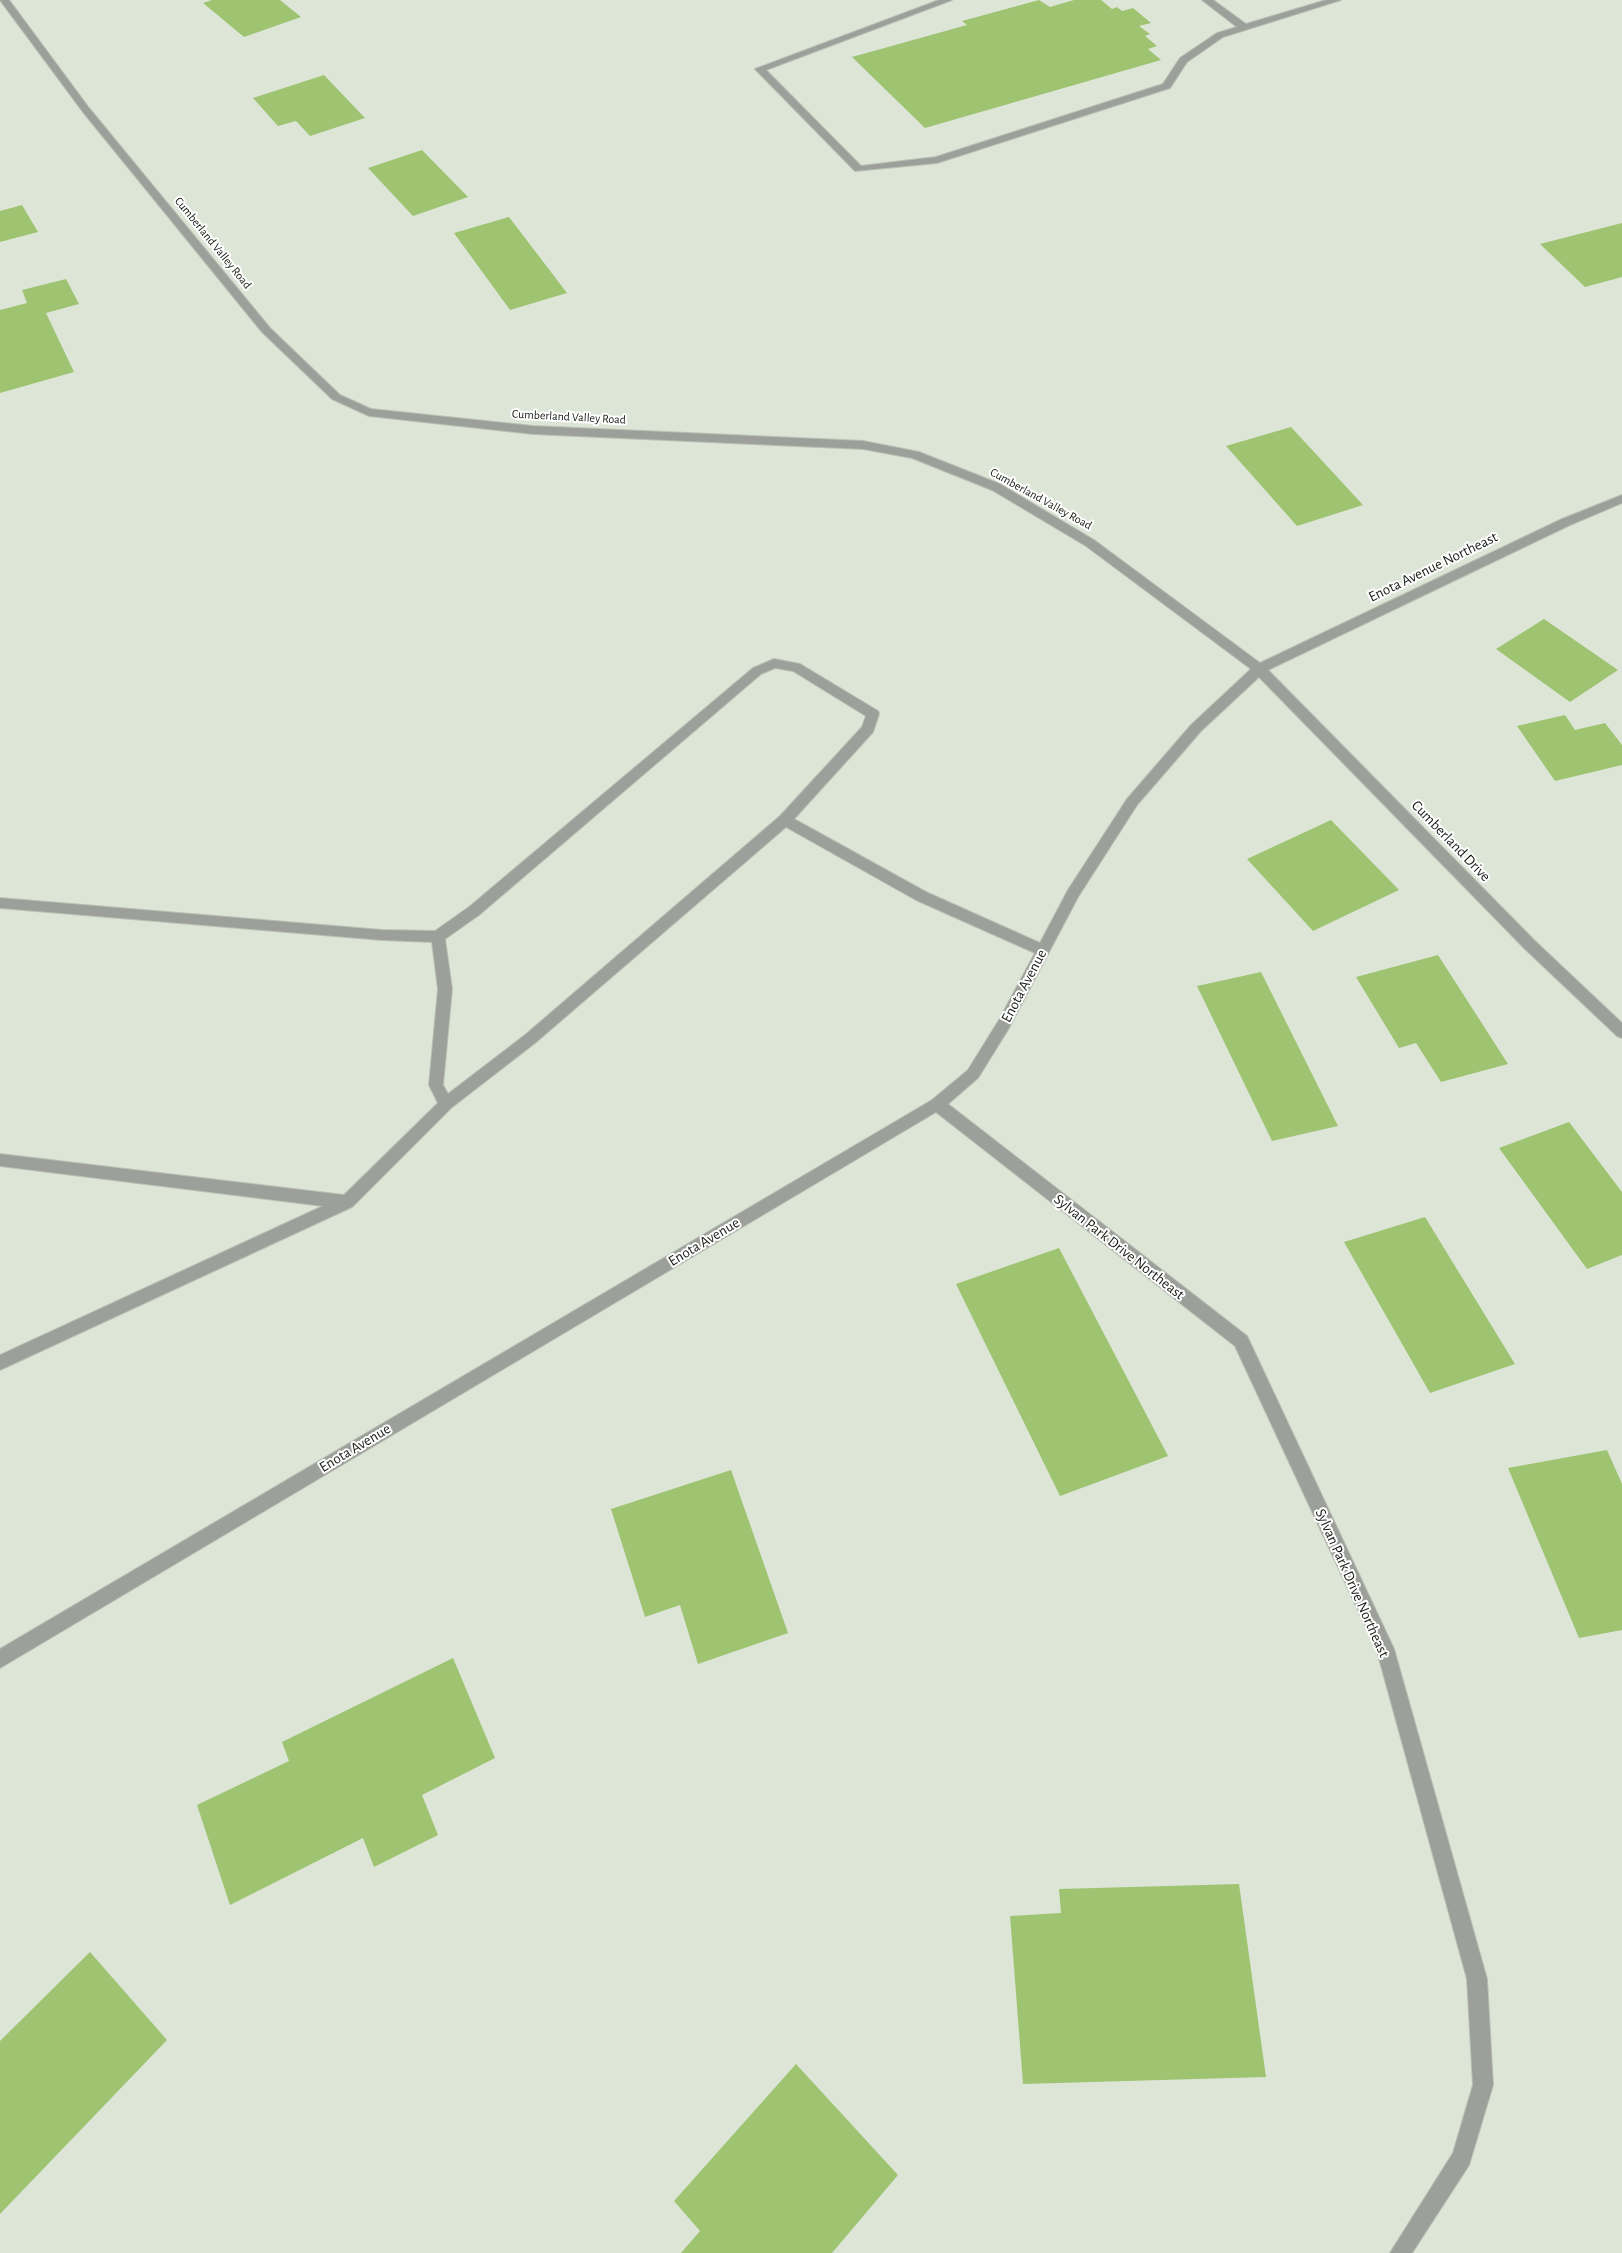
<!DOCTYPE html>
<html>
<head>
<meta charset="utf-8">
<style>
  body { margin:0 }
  canvas { display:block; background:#dde5d7 }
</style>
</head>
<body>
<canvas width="1622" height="2253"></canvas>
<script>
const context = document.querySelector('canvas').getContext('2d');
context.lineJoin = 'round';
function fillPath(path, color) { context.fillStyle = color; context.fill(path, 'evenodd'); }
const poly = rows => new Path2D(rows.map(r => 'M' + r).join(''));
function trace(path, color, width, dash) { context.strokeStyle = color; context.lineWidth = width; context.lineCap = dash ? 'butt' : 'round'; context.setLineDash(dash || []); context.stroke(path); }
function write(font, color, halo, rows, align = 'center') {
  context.font = font + ' "Alegreya Sans",sans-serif'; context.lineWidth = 4; context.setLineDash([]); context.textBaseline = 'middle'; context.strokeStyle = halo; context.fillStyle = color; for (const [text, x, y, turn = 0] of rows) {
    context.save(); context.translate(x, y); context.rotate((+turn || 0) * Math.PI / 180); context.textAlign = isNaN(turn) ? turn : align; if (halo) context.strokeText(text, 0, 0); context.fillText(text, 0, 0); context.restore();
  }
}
fillPath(poly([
  [212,0,280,0,301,17,244,37,203,3],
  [1039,0,1050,7,1074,0,1101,0,1112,9,1117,7,1122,11,1133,8,1151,23,1139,26,1150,34,1145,36,1157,46,1148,49,1161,60,925,128,852,57,967,25,962,21],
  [324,75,365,118,310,136,296,121,278,126,253,98],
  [422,150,468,197,413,216,368,168],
  [22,205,38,232,0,242,0,211],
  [509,217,567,293,510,310,454,233],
  [1622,223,1622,277,1585,287,1540,244],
  [66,279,79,304,46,313,74,372,0,393,0,310,27,303,22,290],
  [1291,427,1363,505,1297,526,1226,446],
  [1544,619,1618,670,1570,702,1496,649],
  [1565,715,1575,730,1605,723,1622,745,1622,765,1555,781,1517,726],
  [1331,820,1399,890,1313,931,1247,859],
  [1438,955,1508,1064,1441,1082,1416,1043,1399,1048,1356,977],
  [1261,972,1338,1126,1272,1141,1197,986],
  [1569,1122,1622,1192,1622,1255,1587,1269,1499,1148],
  [1425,1217,1515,1364,1430,1393,1344,1242],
  [1059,1248,1168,1456,1060,1496,956,1284],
  [1607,1450,1622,1484,1622,1630,1579,1638,1508,1468],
  [731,1470,788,1633,698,1664,680,1605,645,1617,611,1509],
  [453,1658,495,1758,422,1795,438,1835,374,1867,363,1838,230,1905,197,1805,289,1761,282,1742],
  [1239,1884,1266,2077,1023,2084,1010,1916,1061,1913,1059,1889],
  [90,1952,167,2040,0,2214,0,2041],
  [796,2064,898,2175,832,2253,681,2253,700,2231,674,2201]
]), '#9ec472');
const minor = poly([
  [0,0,9,0,89,108,270,328,340,395,371,409,533,426,863,441,919,452,1000,484,1094,540,1260,663,1562,519,1622,495,1622,503,1570,525,1268,670,1535,941,1622,1023,1622,1038,1617,1036,1525,949,1259,677,1201,731,1137,805,1078,897,1009,1028,978,1078,948,1104,1247,1336,1394,1649,1487,1979,1493,2085,1469,2165,1412,2253,1390,2253,1453,2153,1473,2085,1467,1979,1377,1651,1235,1346,936,1112,0,1668,0,1649,932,1100,968,1070,999,1020,1035,953,916,900,786,827,535,1043,451,1108,352,1207,0,1370,0,1355,323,1206,0,1166,0,1154,344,1195,438,1103,429,1085,438,989,432,942,382,940,0,908,0,898,382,930,435,931,469,907,753,668,774,659,800,664,878,711,879,714,873,732,794,819,926,892,1040,943,1068,890,1127,799,1191,725,1251,669,1086,546,992,490,912,458,863,449,533,434,369,416,332,399,262,332,83,112,0,0],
  [775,668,793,671,866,716,862,727,780,816,525,1035,448,1094,443,1085,452,989,445,939,479,915,761,674,775,668],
  [939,0,952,0,766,70,861,166,936,157,1163,84,1180,58,1217,33,1237,27,1202,0,1213,0,1246,24,1326,0,1341,0,1223,37,1187,62,1170,88,937,163,855,171,755,69,939,0]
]);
trace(minor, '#bac1b4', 2);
fillPath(minor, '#9da09a');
write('12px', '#181b16', '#fff', [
  ["Cumberland Valley Road",213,243,51],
  ["Cumberland Valley Road",569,417,3],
  ["Cumberland Valley Road",1041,499,29]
]);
write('15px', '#181b16', '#fff', [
  ["Enota Avenue Northeast",1433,567,-26],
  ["Cumberland Drive",1451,841,46],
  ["Enota Avenue",1024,986,-62],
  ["Enota Avenue",704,1242,-31],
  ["Sylvan Park Drive Northeast",1119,1247,38],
  ["Enota Avenue",355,1448,-31],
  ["Sylvan Park Drive Northeast",1352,1583,66]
]);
</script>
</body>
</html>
